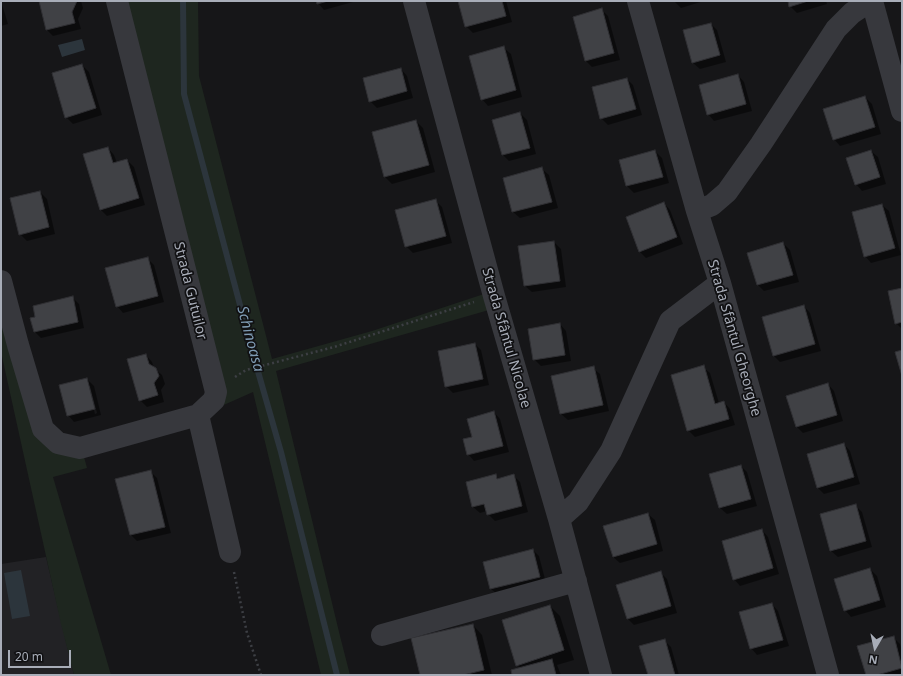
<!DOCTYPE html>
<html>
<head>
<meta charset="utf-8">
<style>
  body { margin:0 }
  #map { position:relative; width:903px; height:676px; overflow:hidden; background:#161618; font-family:"Noto Sans",sans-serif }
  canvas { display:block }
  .frame { position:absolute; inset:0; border:2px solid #a8adb8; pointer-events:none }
  .north { position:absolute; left:855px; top:628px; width:40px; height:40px; -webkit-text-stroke:3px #111113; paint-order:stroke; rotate:189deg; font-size:11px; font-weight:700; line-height:16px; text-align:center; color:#a8adb8 }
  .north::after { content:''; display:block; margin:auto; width:14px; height:18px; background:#a8adb8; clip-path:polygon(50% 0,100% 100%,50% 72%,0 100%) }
  .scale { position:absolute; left:8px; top:650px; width:63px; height:18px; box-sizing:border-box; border:2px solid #a8adb8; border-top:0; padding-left:5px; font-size:12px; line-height:14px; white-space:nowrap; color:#a8adb8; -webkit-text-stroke:3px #111113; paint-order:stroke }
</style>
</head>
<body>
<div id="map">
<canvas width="903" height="676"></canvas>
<div class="frame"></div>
<div class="north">N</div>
<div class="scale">20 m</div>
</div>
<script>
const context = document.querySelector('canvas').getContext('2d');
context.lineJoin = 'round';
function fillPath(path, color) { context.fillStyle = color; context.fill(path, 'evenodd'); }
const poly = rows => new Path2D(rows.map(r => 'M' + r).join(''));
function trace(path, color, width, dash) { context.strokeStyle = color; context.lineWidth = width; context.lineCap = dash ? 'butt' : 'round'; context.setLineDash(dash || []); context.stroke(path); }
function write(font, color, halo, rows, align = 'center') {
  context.font = font + ' "Noto Sans",sans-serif'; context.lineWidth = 3.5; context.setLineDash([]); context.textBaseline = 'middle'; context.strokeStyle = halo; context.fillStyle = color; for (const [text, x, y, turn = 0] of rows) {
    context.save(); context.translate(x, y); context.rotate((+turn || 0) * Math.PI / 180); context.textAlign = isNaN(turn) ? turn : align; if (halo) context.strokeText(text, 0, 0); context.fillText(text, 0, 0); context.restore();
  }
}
fillPath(poly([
  [46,557,74,675,1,675,1,564]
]), '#222225');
fillPath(poly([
  [126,1,198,1,199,76,272,359,372,331,484,294,489,310,276,371,340,636,350,675,321,675,253,392,217,408],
  [1,300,28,398,84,457,87,468,53,477,111,675,74,675,61,624,1,352]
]), '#1e261f');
fillPath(poly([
  [82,39,85,50,62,57,58,45],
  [21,570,30,616,12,619,4,573]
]), '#2c353c');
fillPath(poly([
  [1,1,8,24,1,26],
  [40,1,81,1,83,8,78,19,81,29,53,36,47,30],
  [317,1,352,1,353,2,324,10,318,3],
  [459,1,506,1,512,22,473,33,466,26],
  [674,1,704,1,681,8],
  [789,1,826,1,827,4,797,13,790,6],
  [602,10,608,16,620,60,592,67,586,61],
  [711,24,717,30,726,62,700,69,693,63,684,31],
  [504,48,511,54,522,97,488,106,482,99],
  [82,65,89,72,102,115,73,124,66,117],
  [401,69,407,76,413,98,377,108,370,101],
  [738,75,744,82,752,111,714,121,708,114],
  [627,79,633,85,642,115,608,125,601,118],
  [865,97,872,104,881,134,840,146,834,139],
  [520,113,527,120,536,154,509,161,503,155,493,121],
  [416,121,423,128,435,172,392,184,385,177,373,133],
  [108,148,114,155,117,163,127,160,134,167,145,205,107,216,100,209],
  [655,151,662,158,669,183,634,193,627,186,620,161],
  [871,151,878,157,886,184,862,191,856,184],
  [542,169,549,175,558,208,520,218,513,212],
  [40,192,47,199,55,234,27,241,20,234],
  [436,201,442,207,452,243,413,253,406,246],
  [664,203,670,210,683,244,646,258,640,252],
  [882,205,889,211,901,255,871,263,865,256],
  [554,242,561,249,566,287,532,292,525,286],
  [783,243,790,250,799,282,764,291,758,285,749,253],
  [147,258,154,265,164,302,123,313,117,306],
  [902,289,902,329,896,323],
  [72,297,79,304,84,328,41,338,35,332,36,317],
  [804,306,810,313,821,351,780,362,774,356],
  [560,324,566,331,571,361,541,366,534,359],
  [475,344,481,350,489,385,453,393,446,386],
  [146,355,152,362,154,368,162,375,165,384,161,390,164,402,147,407,140,400],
  [703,367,710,373,719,403,724,402,730,409,735,425,695,437,688,430],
  [593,368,600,374,609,411,568,420,561,414],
  [87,379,94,386,101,415,74,422,68,415],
  [88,386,90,386,97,413,95,414],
  [828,384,834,391,843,421,803,433,796,426],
  [494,412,500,419,509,452,474,461,468,454,473,437],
  [844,444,850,451,860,484,824,494,818,488],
  [741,466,747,472,757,506,727,514,720,508,710,475],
  [151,472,157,478,171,533,137,541,131,535,117,480],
  [496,476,499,479,514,476,520,482,528,512,495,521,488,514,487,511,480,513,473,507],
  [855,505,862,512,872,547,838,557,831,551],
  [648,514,655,520,663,551,620,563,613,557],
  [762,530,768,537,779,574,740,586,734,579],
  [533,550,539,556,546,583,498,595,491,589,484,562],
  [870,569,877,576,886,607,851,617,845,610],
  [661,573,667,579,677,613,634,625,628,619],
  [772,604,778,611,789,646,757,655,751,648],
  [550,606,560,616,574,660,557,665,561,675,513,675,520,668,517,665],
  [473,625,482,635,492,675,421,675],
  [893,637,900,644,902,651,902,675,867,675],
  [664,640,671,647,679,675,649,675]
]), '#0007');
trace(poly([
  [183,1,184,94,253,354,281,452,337,675]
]), '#2c353c', 6);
const building = poly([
  [39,1,77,1,72,12,75,23,46,30,39,1],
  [316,1,328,1,317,4,316,1],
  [458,1,502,1,506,16,465,27,458,1],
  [788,1,808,1,789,7,788,1],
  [602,8,614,53,585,61,573,17,602,8],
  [711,23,720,55,692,63,683,30,711,23],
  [504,46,516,90,481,100,469,56,504,46],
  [82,64,96,108,65,118,52,73,82,64],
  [401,68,407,91,369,102,363,78,401,68],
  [738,74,746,104,707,115,699,85,738,74],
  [627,78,636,109,600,119,592,87,627,78],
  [865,96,875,127,833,140,823,109,865,96],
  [520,112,530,148,502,155,492,120,520,112],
  [416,120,429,165,384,177,372,132,416,120],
  [108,147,113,163,127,159,139,198,100,210,83,154,108,147],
  [655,150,663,177,626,186,619,160,655,150],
  [871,150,880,177,855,185,846,158,871,150],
  [542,167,552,202,512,212,503,178,542,167],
  [40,191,49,227,19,235,10,198,40,191],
  [436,199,446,236,405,247,395,210,436,199],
  [664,202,677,237,639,252,626,217,664,202],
  [882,204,895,248,864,257,852,212,882,204],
  [554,241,560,281,524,286,518,246,554,241],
  [783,242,793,275,757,285,747,253,783,242],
  [148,257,158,296,116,307,105,268,148,257],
  [902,288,902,322,895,324,888,291,902,288],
  [73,296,78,322,34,332,30,318,35,317,33,306,73,296],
  [804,305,815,344,773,356,762,317,804,305],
  [560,323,565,355,533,360,528,329,560,323],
  [475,343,483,379,445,387,438,351,475,343],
  [902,350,902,376,895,352,902,350],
  [146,354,149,364,156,368,159,376,154,383,158,395,139,401,127,359,146,354],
  [704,365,715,404,724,401,729,419,687,431,671,375,704,365],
  [594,366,603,405,560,414,551,376,594,366],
  [87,378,95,409,67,416,59,385,87,378],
  [828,383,837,415,796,427,786,396,828,383],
  [494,411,503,446,467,455,463,439,472,437,467,419,494,411],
  [844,443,854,477,817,488,807,454,844,443],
  [741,465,751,499,719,508,709,474,741,465],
  [151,470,165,527,130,535,115,479,151,470],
  [496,474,497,479,514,474,522,506,487,515,484,504,472,507,466,482,496,474],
  [856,504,866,541,830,551,820,514,856,504],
  [648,513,657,544,613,557,603,526,648,513],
  [762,529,773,568,733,580,722,541,762,529],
  [533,549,540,577,490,589,483,562,533,549],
  [870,568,880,600,844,611,834,579,870,568],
  [661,571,671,606,627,619,616,585,661,571],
  [772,603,783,640,750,649,739,612,772,603],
  [550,605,564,650,516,666,502,620,550,605],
  [473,624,484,670,463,675,420,675,411,638,473,624],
  [894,636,902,668,877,675,866,675,857,646,894,636],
  [665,639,675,675,648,675,639,646,665,639],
  [552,659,556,675,512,675,511,670,552,659]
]);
fillPath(building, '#404145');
trace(building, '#303034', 1);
trace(poly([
  [235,377,246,370,334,347,474,302],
  [234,572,247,633,261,675]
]), '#3d3f44', 2.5, [2, 3]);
trace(poly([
  [414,1,494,296,559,519,601,675],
  [638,1,697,211,720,283,828,675],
  [872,1,902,111],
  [697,211,712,205,727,192,761,144,836,29,852,13,870,1],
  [1,281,18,345,43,429,58,443,80,448,198,415,214,400,216,392,117,1],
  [198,415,230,552],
  [559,519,578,502,611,451,670,321,720,283],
  [382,635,576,581]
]), '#37383d', 22);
write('14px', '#a8adb8', '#111113', [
  ["Strada Gutuilor",190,291,76],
  ["Strada Sfântul Nicolae",506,338,74],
  ["Strada Sfântul Gheorghe",734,338,74]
]);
write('italic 15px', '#7f9bb3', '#111113', [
  ["Schinoasa",250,339,75]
]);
</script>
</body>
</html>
